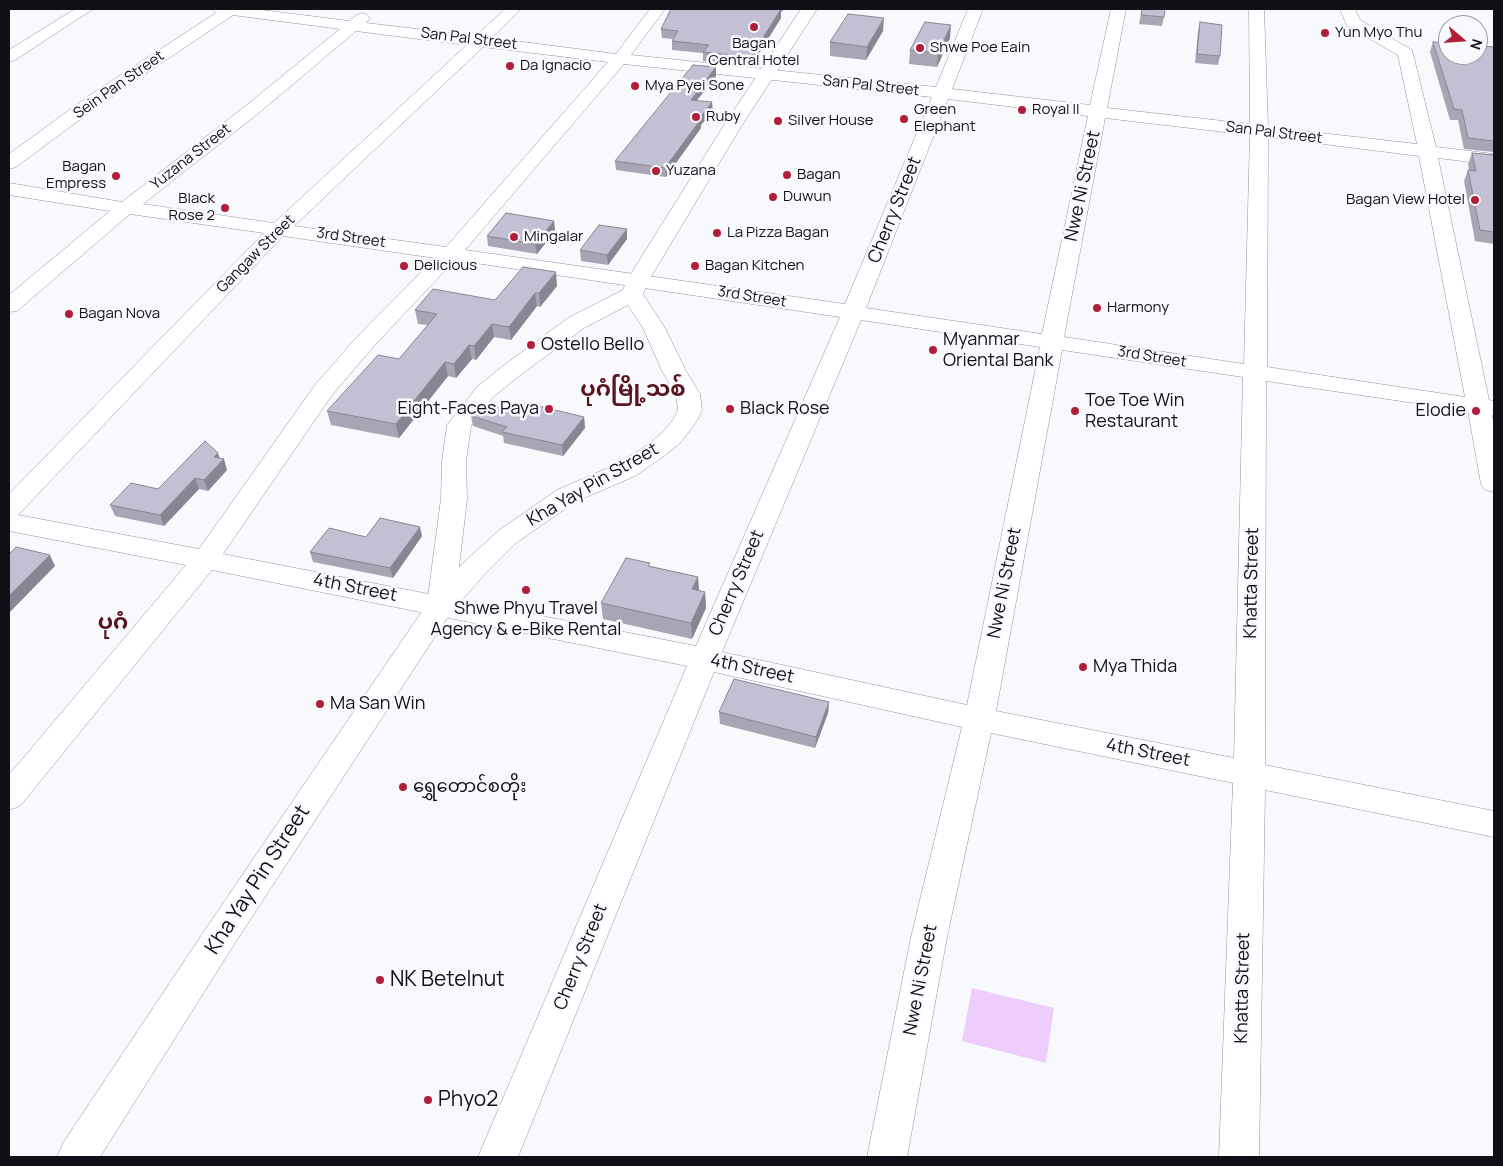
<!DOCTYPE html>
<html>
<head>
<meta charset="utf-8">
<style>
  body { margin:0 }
  #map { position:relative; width:1503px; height:1166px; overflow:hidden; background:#f8f9fd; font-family:Manrope,sans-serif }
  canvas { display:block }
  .frame { position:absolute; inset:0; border:10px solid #0f1117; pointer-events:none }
  .north { position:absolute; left:1438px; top:15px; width:50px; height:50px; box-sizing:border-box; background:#f8f9fd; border:1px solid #9b9ca1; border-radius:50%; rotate:108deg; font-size:14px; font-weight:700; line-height:20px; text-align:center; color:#0f1117 }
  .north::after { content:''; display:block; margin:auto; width:18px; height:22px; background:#b11e39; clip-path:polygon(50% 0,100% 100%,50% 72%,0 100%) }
</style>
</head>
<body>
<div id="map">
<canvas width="1503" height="1166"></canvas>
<div class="frame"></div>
<div class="north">N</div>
</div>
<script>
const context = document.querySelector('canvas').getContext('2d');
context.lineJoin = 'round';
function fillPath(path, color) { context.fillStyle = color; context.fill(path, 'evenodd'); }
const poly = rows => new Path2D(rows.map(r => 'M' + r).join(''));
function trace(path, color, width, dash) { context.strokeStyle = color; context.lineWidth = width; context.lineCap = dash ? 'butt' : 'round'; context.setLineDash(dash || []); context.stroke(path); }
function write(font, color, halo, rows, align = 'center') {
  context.font = font + ' Manrope,"Noto Sans Myanmar",sans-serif'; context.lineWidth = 5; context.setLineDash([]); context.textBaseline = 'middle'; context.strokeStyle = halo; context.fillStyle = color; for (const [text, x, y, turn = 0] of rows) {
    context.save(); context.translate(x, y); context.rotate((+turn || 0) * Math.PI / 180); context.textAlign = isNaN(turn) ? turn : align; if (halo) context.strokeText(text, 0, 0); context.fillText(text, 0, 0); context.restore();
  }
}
fillPath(poly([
  [972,988,1054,1008,1046,1063,962,1041]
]), '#eccdfb');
const street = poly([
  [75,9,93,9,15,60,9,62,9,50,75,9],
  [212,9,254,9,349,21,357,15,362,13,367,15,370,18,366,23,476,36,505,9,521,9,492,38,616,54,650,9,665,9,631,55,936,87,968,9,983,9,952,89,1090,105,1111,9,1126,9,1107,108,1250,124,1249,9,1264,9,1268,127,1417,144,1398,55,1347,26,1340,9,1355,9,1360,20,1412,50,1436,147,1494,154,1494,165,1438,158,1489,400,1494,401,1494,415,1492,415,1494,425,1494,492,1485,490,1481,484,1468,411,1266,381,1265,765,1494,811,1494,837,1265,790,1259,1157,1219,1157,1233,783,991,733,947,937,907,1157,867,1157,911,937,962,727,714,672,518,1157,478,1157,687,666,212,570,20,806,9,810,9,775,186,565,9,531,9,494,264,233,130,214,17,311,9,312,9,295,110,211,9,195,9,183,122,202,248,104,340,29,233,15,102,103,16,167,9,169,9,154,90,95,216,13,212,9],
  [356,31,467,45,274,223,143,204,260,112,356,31],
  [483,47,608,62,446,247,294,226,483,47],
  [624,64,932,97,845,304,465,250,624,64],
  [948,99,1088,116,1042,334,866,308,948,99],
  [1105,118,1250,135,1244,364,1064,337,1105,118],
  [1268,137,1419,156,1465,397,1267,367,1268,137],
  [283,236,435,258,357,337,315,385,199,549,18,515,283,236],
  [455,260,840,317,696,646,223,554,332,395,373,347,455,260],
  [861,320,1040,347,967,705,722,652,861,320],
  [1062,350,1243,377,1234,758,996,711,1062,350]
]);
const secondary = poly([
  [801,9,817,9,739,130,649,280,643,294,665,328,686,371,700,394,702,410,696,422,681,442,664,456,635,476,575,502,516,543,485,574,451,612,235,943,100,1157,57,1157,63,1143,211,921,427,604,441,499,442,461,447,425,477,387,503,366,568,318,623,290,627,280,721,130,801,9],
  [628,305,643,328,662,371,676,394,678,410,673,420,663,432,646,446,617,464,557,490,498,531,459,567,467,499,466,461,471,426,493,397,519,376,584,328,628,305]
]);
trace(street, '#8e93a4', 1);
trace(secondary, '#8e93a4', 1);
fillPath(street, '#fff');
fillPath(secondary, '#fff');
fillPath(poly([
  [671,9,784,9,781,12,781,18,751,66,703,61,703,53,672,50,672,41,673,39,662,38,661,29],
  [1142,9,1164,17,1162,26,1139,24],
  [1200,22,1220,56,1218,65,1195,63,1198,31],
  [883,31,866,60,830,56,830,42],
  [950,38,937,67,909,64,910,50],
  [1433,42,1494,47,1494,152,1464,149,1458,120,1450,120,1430,52],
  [716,67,716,76,697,100,713,111,701,125,701,128,666,177,616,170,615,161],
  [1472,153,1494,155,1494,244,1475,241,1464,181,1468,170,1469,170,1468,164],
  [554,221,555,231,537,254,488,246,487,236],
  [627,239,608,265,581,261,580,250],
  [557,286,540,307,537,306,511,340,494,337,476,360,472,359,456,378,448,376,399,438,331,425,327,411,399,359,428,325,418,324,415,310,495,300],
  [471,416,584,417,585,428,563,456,504,443,503,436,473,426],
  [220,458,227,470,208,491,199,489,164,526,115,516,110,505,158,489],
  [422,536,393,578,313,562,310,552,366,537],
  [650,566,698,577,699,590,705,592,706,608,692,639,603,619,601,603],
  [829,702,828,713,815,748,720,724,719,712]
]), '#a9a5b5');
fillPath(poly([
  [777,9,784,9,781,12,781,18,751,66,751,57],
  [884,18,883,31,866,60,867,47],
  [951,25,950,38,937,67,938,53],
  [716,67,716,76,691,108,691,100],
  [712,102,713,111,701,125,701,128,666,177,665,168,699,119],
  [554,221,555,231,537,254,535,244],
  [627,229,627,239,608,265,607,255],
  [556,272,557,286,540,307,539,293],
  [535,293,537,306,511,340,509,327],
  [492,324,494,337,476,360,474,346],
  [469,345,472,359,456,378,454,364],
  [445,362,448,376,399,438,396,424],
  [584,417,585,428,563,456,562,445],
  [218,453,221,462,224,459,227,470,208,491,204,480,214,457],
  [195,478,199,489,164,526,160,515],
  [420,527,422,536,393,578,390,568],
  [50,555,55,566,9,613,9,596],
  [698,577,699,593,692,589],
  [705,592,706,608,692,639,691,623],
  [829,702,828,713,815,748,816,737]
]), '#898694');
const building = poly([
  [671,9,781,9,751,57,703,52,709,45,672,41,678,31,661,29,671,9],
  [1142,9,1165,9,1164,17,1141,15,1142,9],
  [848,14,884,18,867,47,830,42,848,14],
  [925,22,951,25,938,53,910,50,925,22],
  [1200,22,1222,25,1220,56,1197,54,1200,22],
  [1433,42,1448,43,1448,55,1478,55,1478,46,1494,47,1494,141,1468,138,1462,110,1454,109,1433,42],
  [693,65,716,67,691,100,712,102,699,119,701,119,665,168,615,161,693,65],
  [1472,153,1494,155,1494,232,1480,230,1468,170,1476,171,1472,153],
  [506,213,554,221,535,244,487,236,506,213],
  [599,225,627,229,607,255,580,250,599,225],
  [523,267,556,272,539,293,535,293,509,327,492,324,474,346,469,345,454,364,445,362,396,424,327,411,378,355,399,359,437,314,415,310,433,289,495,300,523,267],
  [526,403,584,417,562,445,502,432,507,427,471,416,479,406,521,409,526,403],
  [205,441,218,453,214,457,224,459,204,480,195,478,160,515,110,505,131,483,158,489,205,441],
  [380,518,420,527,390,568,310,552,329,528,366,537,380,518],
  [16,547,50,555,9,596,9,554,16,547],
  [626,558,650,563,648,566,698,577,692,589,705,592,691,623,601,603,626,558],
  [734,679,829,702,816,737,719,712,734,679]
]);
fillPath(building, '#c4c0d3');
trace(building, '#898694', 1);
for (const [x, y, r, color] of [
  [754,27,5,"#b11e39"],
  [1325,33,5,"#b11e39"],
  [920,48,5,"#b11e39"],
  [510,66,5,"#b11e39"],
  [635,86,5,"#b11e39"],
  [1022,110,5,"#b11e39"],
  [696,117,5,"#b11e39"],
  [904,119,5,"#b11e39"],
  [778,121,5,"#b11e39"],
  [656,171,5,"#b11e39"],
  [787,175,5,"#b11e39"],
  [116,176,5,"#b11e39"],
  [773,197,5,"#b11e39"],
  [1475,200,5,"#b11e39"],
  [225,208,5,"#b11e39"],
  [717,233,5,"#b11e39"],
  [514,237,5,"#b11e39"],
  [404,266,5,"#b11e39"],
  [695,266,5,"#b11e39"],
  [1097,308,5,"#b11e39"],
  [69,314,5,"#b11e39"],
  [531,345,5,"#b11e39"],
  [933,350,5,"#b11e39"],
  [549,409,5,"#b11e39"],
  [730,409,5,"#b11e39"],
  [1075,411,5,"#b11e39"],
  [1476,411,5,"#b11e39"],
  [526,590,5,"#b11e39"],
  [1083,667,5,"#b11e39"],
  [320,704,5,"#b11e39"],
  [403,787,5,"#b11e39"],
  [380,980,5,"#b11e39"],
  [428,1100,5,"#b11e39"]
]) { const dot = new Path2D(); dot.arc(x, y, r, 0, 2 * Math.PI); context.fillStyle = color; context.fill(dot); trace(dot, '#f8f9fd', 2); }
write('15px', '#0f1117', '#f8f9fd', [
  ["Yun Myo Thu",1335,33],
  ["Bagan",754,44,"center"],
  ["Central Hotel",754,61,"center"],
  ["Shwe Poe Eain",930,48],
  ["Da Ignacio",520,66],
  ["Mya Pyei Sone",645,86],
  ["Green",914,110],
  ["Elephant",914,127],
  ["Royal II",1032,110],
  ["Ruby",706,117],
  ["Silver House",788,121],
  ["Bagan",106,167,"right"],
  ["Empress",106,184,"right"],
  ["Yuzana",666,171],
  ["Bagan",797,175],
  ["Duwun",783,197],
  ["Black",215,199,"right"],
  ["Rose 2",215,216,"right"],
  ["Bagan View Hotel",1465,200,"right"],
  ["La Pizza Bagan",727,233],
  ["Mingalar",524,237],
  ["Delicious",414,266],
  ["Bagan Kitchen",705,266],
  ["Harmony",1107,308],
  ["Bagan Nova",79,314]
], 'left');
write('15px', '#0f1117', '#f8f9fd', [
  ["San Pal Street",469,39,7],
  ["Sein Pan Street",119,85,-35],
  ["San Pal Street",871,86,6],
  ["San Pal Street",1274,133,7],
  ["Yuzana Street",191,157,-38],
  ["3rd Street",351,238,8],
  ["Gangaw Street",256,254,-45],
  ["3rd Street",752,297,9],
  ["3rd Street",1152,357,9]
]);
write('18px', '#0f1117', '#f8f9fd', [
  ["Nwe Ni Street",1083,186,-78],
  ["Cherry Street",895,210,-68],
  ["Kha Yay Pin Street",593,485,-30],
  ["Cherry Street",737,583,-67],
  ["Nwe Ni Street",1005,583,-79],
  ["Khatta Street",1252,583,-89],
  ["4th Street",355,588,11],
  ["4th Street",752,669,12],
  ["4th Street",1148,753,11],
  ["Cherry Street",581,957,-68],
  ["Nwe Ni Street",921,980,-79],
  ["Khatta Street",1243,988,-89]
]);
write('18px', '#0f1117', '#f8f9fd', [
  ["Myanmar",943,340],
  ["Oriental Bank",943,361],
  ["Ostello Bello",541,345],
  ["Toe Toe Win",1085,401],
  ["Restaurant",1085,422],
  ["Eight-Faces Paya",539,409,"right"],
  ["Black Rose",740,409],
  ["Elodie",1466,411,"right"],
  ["Shwe Phyu Travel",526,609,"center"],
  ["Agency & e-Bike Rental",526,630,"center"],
  ["Mya Thida",1093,667],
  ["Ma San Win",330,704],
  ["ရွှေတောင်စတိုး",413,787]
], 'left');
write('21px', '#0f1117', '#f8f9fd', [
  ["Kha Yay Pin Street",258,880,-57]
]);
write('21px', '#0f1117', '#f8f9fd', [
  ["NK Betelnut",390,980],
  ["Phyo2",438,1100]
], 'left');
write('bold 22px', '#59141d', '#f8f9fd', [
  ["ပုဂံမြို့သစ်",633,390],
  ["ပုဂံ",113,623]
]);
</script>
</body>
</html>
